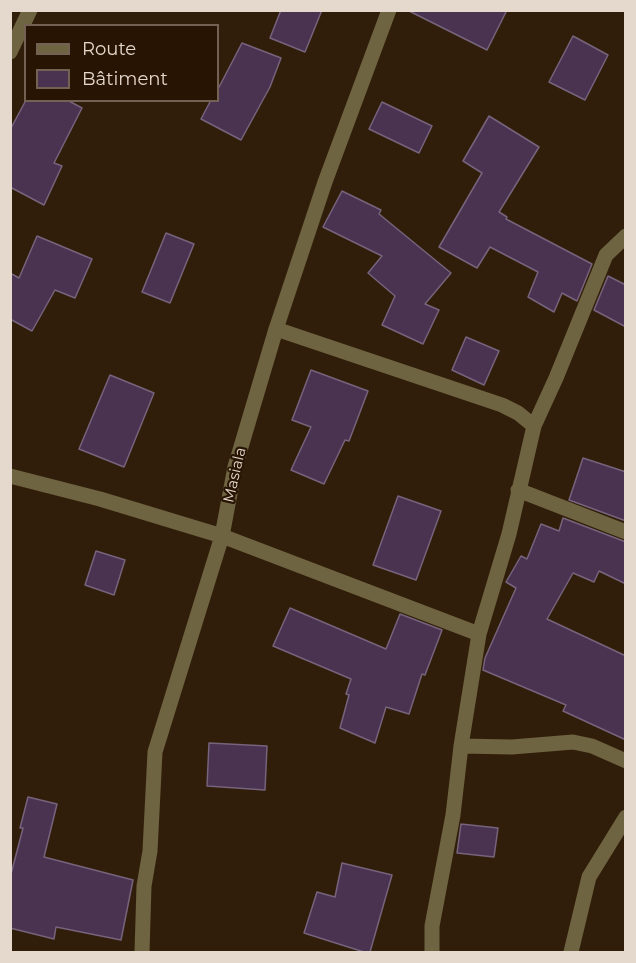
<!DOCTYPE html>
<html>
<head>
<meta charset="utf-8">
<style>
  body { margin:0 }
  #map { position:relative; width:636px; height:963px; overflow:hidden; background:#311e0a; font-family:Montserrat,sans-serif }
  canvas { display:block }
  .frame { position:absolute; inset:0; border:12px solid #e5d8cc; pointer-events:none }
  .legend { position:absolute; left:24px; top:24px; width:195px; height:78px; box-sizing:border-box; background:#271402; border:2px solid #736253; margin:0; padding:8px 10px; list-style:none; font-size:18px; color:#e5d8cc }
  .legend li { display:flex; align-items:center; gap:12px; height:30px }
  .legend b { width:30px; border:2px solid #736253 }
</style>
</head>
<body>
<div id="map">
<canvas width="636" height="963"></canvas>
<div class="frame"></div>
<ul class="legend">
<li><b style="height:8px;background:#6e6441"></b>Route</li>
<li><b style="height:16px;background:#493350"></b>Bâtiment</li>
</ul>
</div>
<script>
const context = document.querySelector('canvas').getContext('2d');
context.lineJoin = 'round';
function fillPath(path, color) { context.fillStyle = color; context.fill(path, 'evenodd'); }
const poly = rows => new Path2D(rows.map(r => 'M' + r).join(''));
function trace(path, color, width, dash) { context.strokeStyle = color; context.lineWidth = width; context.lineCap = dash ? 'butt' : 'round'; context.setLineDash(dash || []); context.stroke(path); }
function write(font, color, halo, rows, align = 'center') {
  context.font = font + ' Montserrat,sans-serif'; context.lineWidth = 4.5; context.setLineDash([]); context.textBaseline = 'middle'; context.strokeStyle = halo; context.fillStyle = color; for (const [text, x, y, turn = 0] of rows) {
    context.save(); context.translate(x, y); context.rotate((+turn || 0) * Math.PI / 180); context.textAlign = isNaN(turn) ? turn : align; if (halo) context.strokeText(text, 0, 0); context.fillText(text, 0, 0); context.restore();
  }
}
const building = poly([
  [281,10,322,10,305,52,270,38,281,10],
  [407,10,507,10,487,50,407,10],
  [573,36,608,55,585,100,549,82,573,36],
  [242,43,281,58,270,87,241,140,201,119,211,100,218,100,218,89,242,43],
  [26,100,67,100,82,108,54,163,62,166,44,205,10,187,10,130,26,100],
  [382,102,432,126,419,153,369,129,382,102],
  [489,116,539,147,499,212,507,217,506,219,592,264,577,301,562,293,554,312,528,297,538,272,490,247,477,268,439,247,482,173,463,161,489,116],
  [342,191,381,210,379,214,451,273,425,304,439,310,423,344,382,325,395,296,368,273,382,256,323,227,342,191],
  [166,233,194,244,170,303,142,292,166,233],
  [37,236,92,259,75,298,55,290,32,331,10,319,10,273,19,278,37,236],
  [608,276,626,285,626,327,594,310,608,276],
  [466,337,499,351,484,385,452,370,466,337],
  [311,370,368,391,349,441,345,440,324,484,291,470,311,427,292,420,311,370],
  [110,375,154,393,124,467,79,449,110,375],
  [583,458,626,472,626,521,569,500,583,458],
  [398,496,441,511,416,580,373,565,398,496],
  [563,518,626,542,626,584,599,571,594,582,573,573,547,619,626,656,626,740,563,711,566,705,483,670,485,658,516,588,506,582,521,556,527,559,541,524,559,531,563,518],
  [96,551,125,560,114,595,85,585,96,551],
  [290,608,386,649,400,614,442,630,425,675,422,674,409,714,386,707,375,743,340,728,349,695,346,694,351,679,273,646,290,608],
  [209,743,267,746,265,790,207,786,209,743],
  [28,797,57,804,44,857,133,880,121,940,56,927,54,939,10,928,10,878,23,828,20,828,28,797],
  [461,824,498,828,494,857,457,853,461,824],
  [342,863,392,875,370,952,364,952,304,933,317,892,335,897,342,863]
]);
fillPath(building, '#493350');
trace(building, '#76637c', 1.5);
trace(poly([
  [10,52,30,10],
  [276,329,502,405,518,413,534,426],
  [10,476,100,499,222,536,479,634],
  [518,490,626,532],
  [461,746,512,747,573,742,592,746,626,761],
  [142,952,144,886,150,851,155,752,222,536,235,467,276,329,325,182,389,10],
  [432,952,432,926,453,815,461,746,479,634,509,534,534,426,556,378,606,255,626,236],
  [571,952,589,877,626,817]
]), '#6e6441', 15);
write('15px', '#e5d8cc', '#271402', [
  ["Masiala",235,475,-77]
]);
</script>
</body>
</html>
